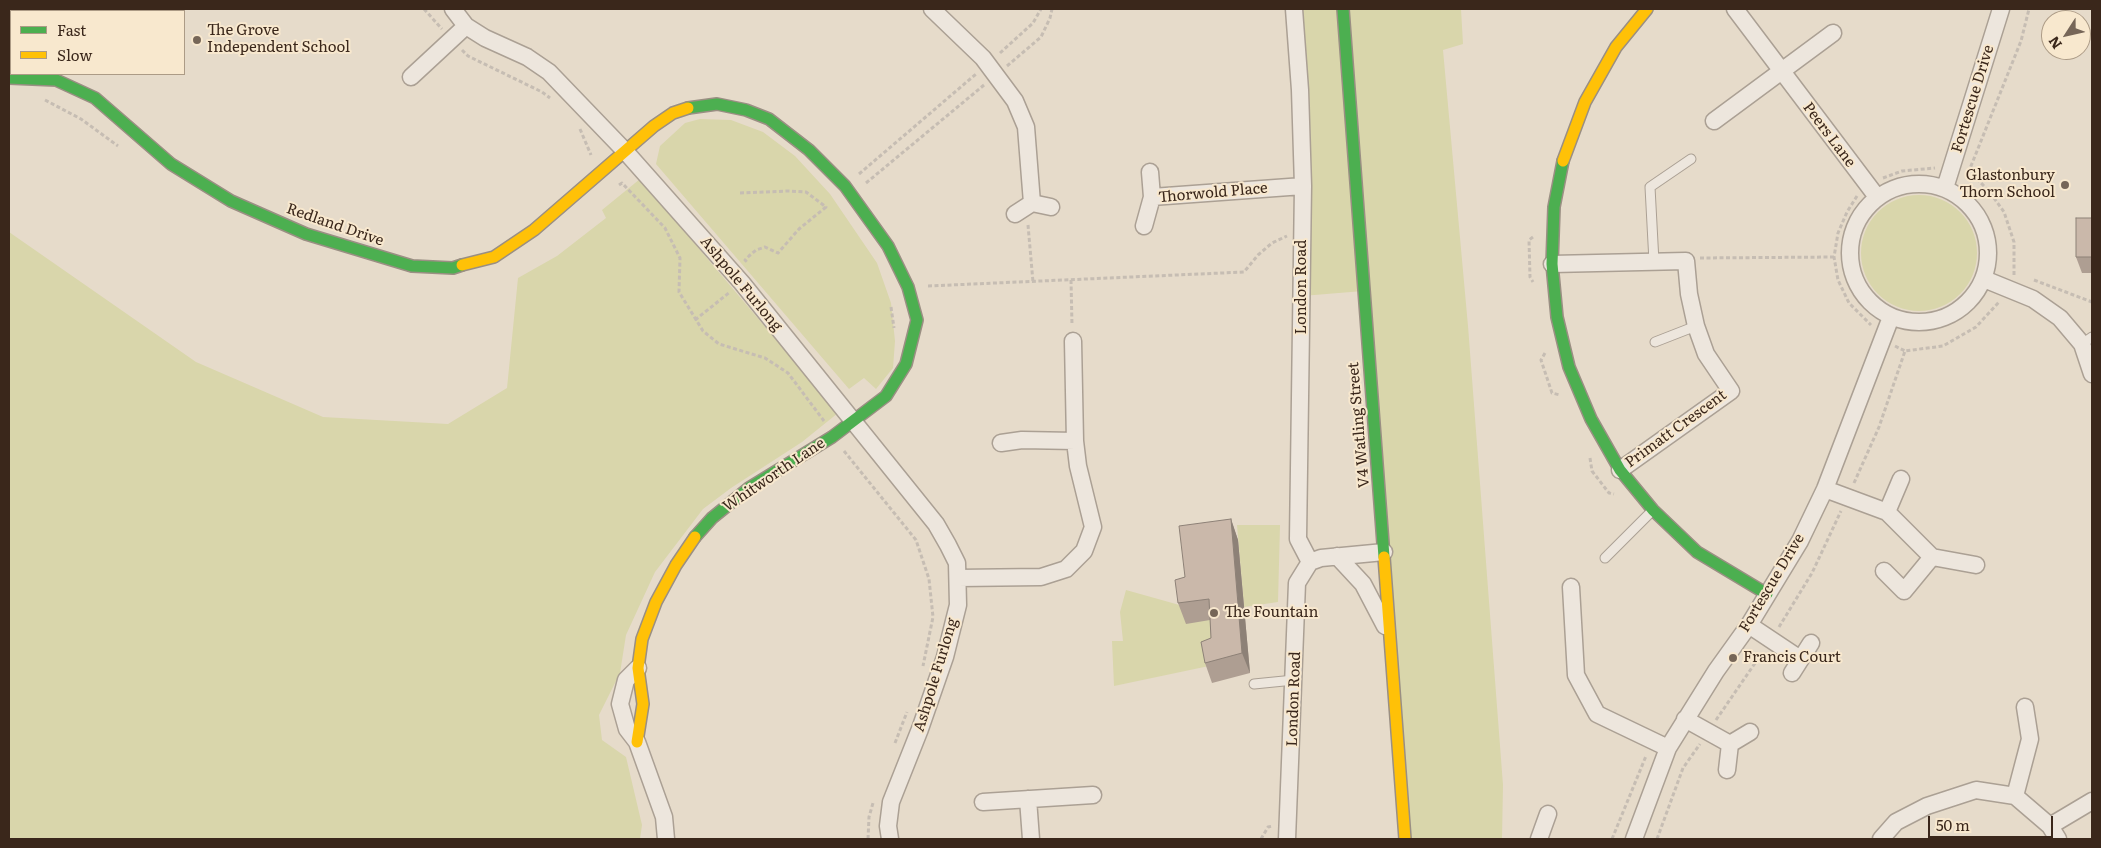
<!DOCTYPE html>
<html>
<head>
<meta charset="utf-8">
<style>
  body { margin:0 }
  #map { position:relative; width:2101px; height:848px; overflow:hidden; background:#e6dbca; font-family:Literata,serif }
  canvas { display:block }
  .frame { position:absolute; inset:0; border:10px solid #3a271b; pointer-events:none }
  .legend { position:absolute; left:10px; top:10px; width:175px; height:65px; box-sizing:border-box; background:#f8e8ce; border:1px solid #ac9b86; margin:0; padding:6px 9px; list-style:none; font-size:15px; color:#3a271b }
  .legend li { display:flex; align-items:center; gap:10px; height:25px }
  .legend b { width:25px; border:1px solid #ac9b86 }
  .north { position:absolute; left:2041px; top:10px; width:50px; height:50px; box-sizing:border-box; background:#f8e8ce; border:1px solid #ac9b86; border-radius:50%; rotate:235deg; font-size:14px; font-weight:700; line-height:20px; text-align:center; color:#3a271b }
  .north::after { content:''; display:block; margin:auto; width:18px; height:22px; background:#766658; clip-path:polygon(50% 0,100% 100%,50% 72%,0 100%) }
  .scale { position:absolute; left:1928px; top:816px; width:125px; height:22px; box-sizing:border-box; border:2px solid #3a271b; border-top:0; padding-left:6px; font-size:15px; line-height:18px; white-space:nowrap; color:#3a271b; -webkit-text-stroke:4px #f8e8ce; paint-order:stroke }
</style>
</head>
<body>
<div id="map">
<canvas width="2101" height="848"></canvas>
<div class="frame"></div>
<ul class="legend">
<li><b style="height:6px;background:#4caf50"></b>Fast</li>
<li><b style="height:6px;background:#ffc107"></b>Slow</li>
</ul>
<div class="north">N</div>
<div class="scale">50 m</div>
</div>
<script>
const context = document.querySelector('canvas').getContext('2d');
context.lineJoin = 'round';
function fillPath(path, color) { context.fillStyle = color; context.fill(path, 'evenodd'); }
const poly = rows => new Path2D(rows.map(r => 'M' + r).join(''));
function trace(path, color, width, dash) { context.strokeStyle = color; context.lineWidth = width; context.lineCap = dash ? 'butt' : 'round'; context.setLineDash(dash || []); context.stroke(path); }
function write(font, color, halo, rows, align = 'center') {
  context.font = font + ' Literata,serif'; context.lineWidth = 4; context.setLineDash([]); context.textBaseline = 'middle'; context.strokeStyle = halo; context.fillStyle = color; for (const [text, x, y, turn = 0] of rows) {
    context.save(); context.translate(x, y); context.rotate((+turn || 0) * Math.PI / 180); context.textAlign = isNaN(turn) ? turn : align; if (halo) context.strokeText(text, 0, 0); context.fillText(text, 0, 0); context.restore();
  }
}
fillPath(poly([
  [1294,9,1461,9,1463,44,1443,50,1468,326,1503,785,1502,839,1405,839,1363,291,1302,296],
  [700,119,731,120,763,132,795,156,830,194,877,263,891,303,895,341,893,368,876,389,864,378,849,389,656,164,660,146,685,123],
  [640,179,838,413,802,442,731,488,703,509,655,572,626,635,620,673,599,715,602,740,626,757,642,825,640,839,9,839,9,232,196,362,323,417,448,424,507,388,518,278,557,256,606,218,602,210],
  '1861 253a58 58 0 1 1 116 0a58 58 0 1 1-116 0Z',
  [1237,525,1280,525,1278,602,1244,607],
  [1126,590,1183,606,1216,620,1209,666,1114,686,1112,641,1123,641,1120,612]
]), '#d9d6ab');
const lane = poly([
  [1654,262,1650,187,1691,159],
  [1655,342,1696,326],
  [2082,344,2092,337],
  [1605,558,1653,510],
  [1254,684,1294,680]
]);
const street = poly([
  [453,9,466,26,485,38,527,57,549,72,625,151,742,283,936,524,948,545,957,563,958,605,945,657,920,729,891,802,888,826,890,839],
  [932,9,983,58,1015,101,1026,127,1032,203],
  [1294,9,1300,90,1303,186,1298,539,1310,562],
  [1735,9,1877,197],
  [411,77,466,26],
  [1714,121,1833,33],
  [1150,172,1152,197],
  '1850 253a69 69 0 1 1 138 0a69 69 0 1 1-138 0Z',
  [1945,188,2001,9],
  [1015,214,1032,203,1051,207],
  [1144,226,1152,197,1303,186],
  [1552,264,1686,261,1689,294,1696,326,1706,354,1731,391,1620,470],
  [1984,279,2033,299,2060,318,2082,344,2092,374],
  [1001,443,1022,440,1075,441],
  [1825,489,1887,512,1932,557,1976,565],
  [1887,512,1901,479],
  [1337,556,1363,584,1385,626],
  [1884,571,1904,591,1932,557],
  [958,578,1041,577,1066,569,1084,551,1093,527,1078,466,1075,441,1073,341],
  [1571,587,1576,675,1597,714,1668,748],
  [1749,625,1800,659],
  [638,668,626,680,620,704,627,729,637,742,664,817,666,839],
  [1792,673,1811,643],
  [1685,719,1730,744],
  [1727,770,1730,744,1750,732],
  [2015,796,2030,739,2025,707],
  [1028,799,1031,839],
  [983,802,1093,795],
  [2050,826,2092,801],
  [1287,839,1297,583,1310,562,1321,558,1384,552],
  [1539,839,1548,814],
  [1634,839,1668,748,1716,671,1749,625,1800,541,1825,489,1891,317],
  [1881,839,1896,822,1927,806,1976,790,2015,796,2050,826,2058,839]
]);
const fast = poly([
  [1343,9,1384,557],
  [9,78,56,80,95,98,171,164,231,201,306,234,412,266,453,268,462,265],
  [688,108,717,104,746,110,769,119,809,150,845,186,888,246,908,287,917,320,906,364,886,396,832,437,749,488,712,518,695,537],
  [1563,161,1554,207,1552,264,1557,317,1569,367,1591,419,1620,470,1653,510,1697,552,1767,594]
]);
const slow = poly([
  [1563,161,1585,102,1616,47,1647,9],
  [462,265,494,257,534,230,654,126,673,113,688,108],
  [1384,557,1405,839],
  [637,742,643,704,638,668,642,639,656,602,676,565,695,537]
]);
trace(lane, '#aba094', 11);
trace(street, '#aba094', 19);
trace(fast, '#9a8f83', 14);
trace(slow, '#9a8f83', 14);
trace(poly([
  [424,9,442,29],
  [462,50,468,56,542,92,550,98],
  [1000,53,1033,23,1041,9],
  [1007,66,1041,37,1050,18,1052,9],
  [45,100,81,119,118,146],
  [580,129,591,155],
  [859,174,976,74],
  [1883,178,1902,171,1935,168],
  [866,183,984,85],
  [619,185,622,183,665,228,680,258,679,292,703,331,719,344,765,358,788,373,824,421],
  [740,193,788,191,806,192,826,207,799,229,778,253,765,247,756,250,749,256,745,260,747,262],
  [1857,196,1847,212,1838,233,1834,257,1838,280,1849,303,1871,325],
  [1028,225,1033,282],
  [1533,237,1529,240,1530,277,1533,282],
  [1700,258,1834,257],
  [2014,275,2014,242,2004,212,1989,191,1969,171,2021,41,2029,9],
  [1071,280,1072,325],
  [2034,280,2092,302],
  [928,286,1244,272,1258,255,1272,243,1287,236],
  [891,307,894,328],
  [695,320,730,292],
  [1895,346,1905,351],
  [1545,353,1541,360,1552,393,1560,395],
  [844,451,916,540,929,579,933,617,923,666],
  [1590,458,1592,471,1609,493,1614,494],
  [1854,483,1879,427,1905,351,1943,346,1976,327,1999,302],
  [1779,627,1812,573,1841,511],
  [1716,720,1762,653],
  [895,743,907,712],
  [868,839,869,817,873,803],
  [1261,839,1268,827,1273,826],
  [1612,839,1646,756],
  [1657,839,1683,768,1700,744]
]), '#c6bdb3', 3, [4, 2.5]);
trace(lane, '#ede6dd', 9);
trace(street, '#ede6dd', 16);
trace(fast, '#4caf50', 11);
trace(slow, '#ffc107', 11);
fillPath(poly([
  [97,9,171,9,173,11,102,11],
  [2092,218,2092,273,2082,273,2076,257],
  [1231,519,1238,540,1250,673,1212,683,1205,663,1211,638,1210,620,1186,624,1178,603,1185,577]
]), '#ae9e92');
fillPath(poly([
  [63,9,76,9,75,11,62,11],
  [1231,519,1238,540,1250,673,1242,653]
]), '#8d8177');
const building = poly([
  [11,9,63,9,62,11,11,11,11,21,9,12,11,9],
  [116,9,171,9,173,10,172,11,115,11,116,9],
  [2076,218,2092,218,2092,257,2076,257,2076,218],
  [1231,519,1242,653,1205,663,1201,642,1211,638,1209,599,1178,603,1175,580,1185,577,1179,526,1231,519]
]);
fillPath(building, '#cab8aa');
trace(building, '#8d8177', 1);
for (const [x, y, r, color] of [
  [197,40,5,"#766658"],
  [2065,185,5,"#766658"],
  [1214,613,5,"#766658"],
  [1733,658,5,"#766658"]
]) { const dot = new Path2D(); dot.arc(x, y, r, 0, 2 * Math.PI); context.fillStyle = color; context.fill(dot); trace(dot, '#f8e8ce', 2); }
write('15px', '#3a271b', '#f8e8ce', [
  ["The Grove",207,31],
  ["Independent School",207,48],
  ["Glastonbury",2055,176,"right"],
  ["Thorn School",2055,193,"right"],
  ["The Fountain",1224,613],
  ["Francis Court",1743,658]
], 'left');
write('15px', '#3a271b', '#f8e8ce', [
  ["Fortescue Drive",1973,99,-73],
  ["Peers Lane",1829,135,53],
  ["Thorwold Place",1213,193,-5],
  ["Redland Drive",335,225,19],
  ["Ashpole Furlong",741,284,50],
  ["London Road",1302,287,-90],
  ["V4 Watling Street",1359,425,-95],
  ["Primatt Crescent",1676,429,-36],
  ["Whitworth Lane",774,475,-34],
  ["Fortescue Drive",1772,583,-59],
  ["Ashpole Furlong",936,675,-73],
  ["London Road",1294,699,-88]
]);
</script>
</body>
</html>
